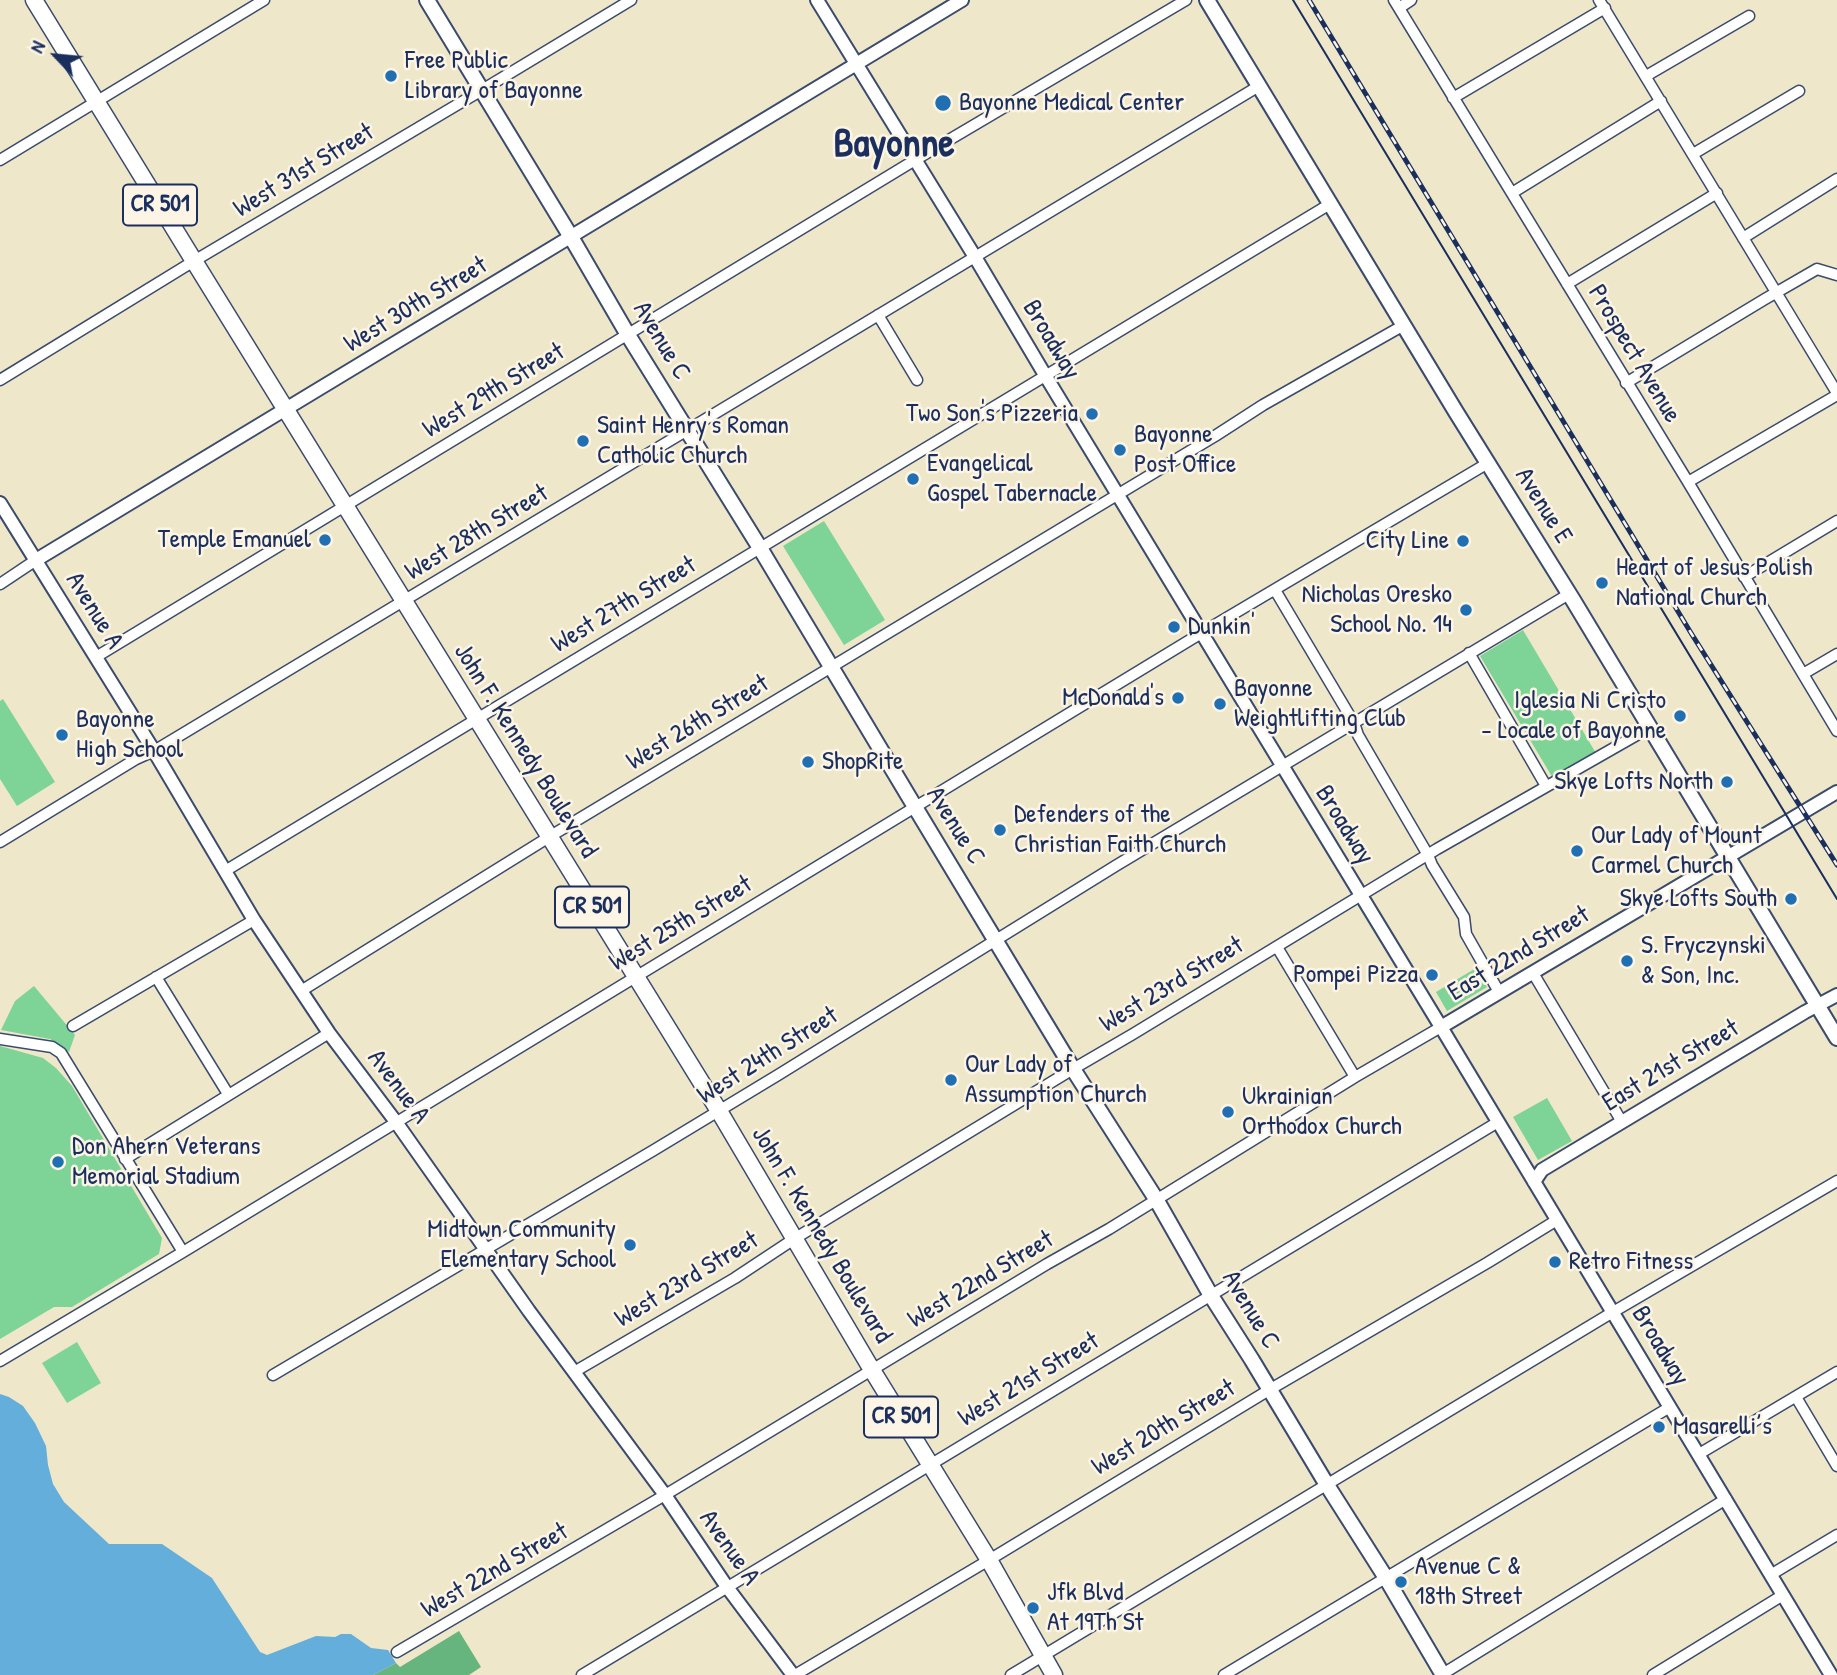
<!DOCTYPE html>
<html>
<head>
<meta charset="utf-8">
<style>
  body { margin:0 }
  #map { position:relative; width:1837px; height:1675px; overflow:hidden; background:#eee7c9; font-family:"Patrick Hand",sans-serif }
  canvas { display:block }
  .north { position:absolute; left:21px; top:21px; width:70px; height:70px; -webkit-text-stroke:5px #fcf5e5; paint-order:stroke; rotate:296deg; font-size:19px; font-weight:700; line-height:28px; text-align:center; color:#1b2f5e }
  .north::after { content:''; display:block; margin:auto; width:24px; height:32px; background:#1b2f5e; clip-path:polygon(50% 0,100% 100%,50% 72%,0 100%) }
</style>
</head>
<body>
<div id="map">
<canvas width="1837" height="1675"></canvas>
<div class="north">N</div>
</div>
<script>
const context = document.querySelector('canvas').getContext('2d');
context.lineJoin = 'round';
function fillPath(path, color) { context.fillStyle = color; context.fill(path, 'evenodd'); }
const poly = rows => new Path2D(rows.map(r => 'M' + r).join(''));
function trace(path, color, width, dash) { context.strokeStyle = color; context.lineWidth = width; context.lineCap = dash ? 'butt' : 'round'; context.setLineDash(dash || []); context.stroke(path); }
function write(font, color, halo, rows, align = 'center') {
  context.font = font + ' "Patrick Hand",sans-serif'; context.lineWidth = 5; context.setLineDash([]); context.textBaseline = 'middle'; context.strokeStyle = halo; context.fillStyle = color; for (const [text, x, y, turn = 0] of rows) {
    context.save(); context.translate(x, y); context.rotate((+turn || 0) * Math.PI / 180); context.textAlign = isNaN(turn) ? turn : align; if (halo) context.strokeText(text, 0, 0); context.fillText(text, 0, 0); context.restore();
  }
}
fillPath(poly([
  [824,521,885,620,844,645,783,546],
  [1523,630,1597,755,1554,780,1480,656],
  [3,699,55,782,17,806,0,779,0,701],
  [1476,968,1487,987,1447,1011,1436,992],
  [34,986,75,1035,69,1052,50,1039,1,1030,15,1001],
  [0,1046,43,1058,56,1068,72,1086,162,1238,159,1254,72,1307,54,1307,0,1339],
  [1547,1098,1572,1141,1538,1160,1513,1117],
  [77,1342,101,1383,67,1403,42,1363]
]), '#7ed396');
fillPath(poly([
  [459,1631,481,1667,469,1675,373,1675,396,1663,400,1667]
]), '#66b57f');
fillPath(poly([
  [0,1394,9,1397,23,1406,35,1423,46,1446,48,1465,53,1484,64,1502,109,1544,162,1544,212,1578,260,1652,267,1655,316,1636,335,1637,341,1634,351,1634,371,1648,388,1650,396,1663,373,1675,0,1675]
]), '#64aedc');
const minor = poly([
  [1394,0,1688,482,1837,731],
  [1599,0,1837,393],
  [1399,8,1411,0],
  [1646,76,1749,16],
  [1453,98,1605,8],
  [1693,154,1799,91],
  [0,160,264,0],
  [1512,193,1661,101],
  [1743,238,1837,179],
  [1567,284,1717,193],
  [878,315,917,380],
  [0,380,194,261,482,90,631,0],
  [1626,383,1765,299,1817,269,1837,275],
  [1688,482,1837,395],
  [1744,577,1837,521],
  [0,584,36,560],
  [1275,590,1354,723,1358,735,1428,855,1432,865,1464,917,1466,934,1499,992],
  [1469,653,1546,786],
  [96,657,915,160,1186,0],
  [1803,674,1837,654],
  [0,842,136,759,154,751,1259,86],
  [225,871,1330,204],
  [1277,947,1355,1077],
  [1533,973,1622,1122],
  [156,977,228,1094],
  [301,991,549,837,1215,436,1263,405,1404,325],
  [73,1026,254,920],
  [0,1039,52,1047,61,1053,183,1252],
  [125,1159,329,1033],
  [0,1361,183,1252,1213,626,1488,463],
  [574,1372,735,1278,794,1239,1073,1069,1133,1034,1437,849,1649,728],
  [273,1375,654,1150,778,1075,1117,865,1569,594],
  [1796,1397,1837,1466],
  [1699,1454,1837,1372],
  [1772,1574,1837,1535],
  [397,1652,665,1495,1047,1264,1109,1229,1355,1077,1441,1027],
  [582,1675,1498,1122],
  [795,1675,989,1560,1269,1390,1487,1263,1557,1220],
  [1011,1675,1613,1312,1837,1181],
  [1224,1675,1670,1407],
  [1441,1675,1726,1499],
  [1653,1675,1783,1595]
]);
const tertiary = poly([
  [817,0,975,257,1045,375,1441,1027,1831,1675],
  [0,503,154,751,254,920,329,1033,396,1122,529,1311,665,1495,727,1587,793,1675],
  [36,560,962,0],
  [1441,1027,1837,792],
  [1534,1182,1542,1170,1805,1012,1837,995]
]);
const secondary = poly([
  [427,0,571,237,628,335,760,548,915,807,1073,1069,1156,1199,1210,1294,1252,1360,1327,1485,1386,1578,1443,1675],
  [1207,0,1456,412,1573,600,1837,1038]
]);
const primary = poly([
  [34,0,194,261,719,1111,872,1370,989,1560,1054,1675]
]);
trace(minor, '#3b4b6e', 13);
trace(tertiary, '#3b4b6e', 16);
trace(secondary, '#3b4b6e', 18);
trace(primary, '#3b4b6e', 19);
trace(minor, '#fff', 10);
trace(tertiary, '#fff', 12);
trace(secondary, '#fff', 14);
trace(primary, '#fff', 16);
trace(poly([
  [1293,0,1837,899]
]), '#1b2f5e', 2);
const rail = poly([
  [1309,0,1691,633,1837,865]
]);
trace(rail, '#1b2f5e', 5);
trace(rail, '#fcf5e5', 2.5, [8]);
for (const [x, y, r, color] of [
  [391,76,7,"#1f6fb2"],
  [943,103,9,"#1f6fb2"],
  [1092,414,7,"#1f6fb2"],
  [583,441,7,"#1f6fb2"],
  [1120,450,7,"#1f6fb2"],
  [913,479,7,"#1f6fb2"],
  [325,540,7,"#1f6fb2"],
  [1463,541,7,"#1f6fb2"],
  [1602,583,7,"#1f6fb2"],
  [1466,610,7,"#1f6fb2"],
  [1174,627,7,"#1f6fb2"],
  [1178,698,7,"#1f6fb2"],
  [1220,704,7,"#1f6fb2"],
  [1680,716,7,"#1f6fb2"],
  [62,735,7,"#1f6fb2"],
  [808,762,7,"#1f6fb2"],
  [1727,782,7,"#1f6fb2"],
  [1000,830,7,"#1f6fb2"],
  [1577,851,7,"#1f6fb2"],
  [1791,899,7,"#1f6fb2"],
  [1627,961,7,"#1f6fb2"],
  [1432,975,7,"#1f6fb2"],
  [951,1080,7,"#1f6fb2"],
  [1228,1112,7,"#1f6fb2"],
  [58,1162,7,"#1f6fb2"],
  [630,1245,7,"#1f6fb2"],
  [1555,1262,7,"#1f6fb2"],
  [1659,1427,7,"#1f6fb2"],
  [1401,1582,7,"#1f6fb2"],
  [1033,1608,7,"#1f6fb2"]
]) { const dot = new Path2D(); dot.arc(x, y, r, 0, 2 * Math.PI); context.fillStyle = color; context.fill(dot); trace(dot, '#fcf5e5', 2.5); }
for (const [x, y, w] of [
  [160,205,74],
  [592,907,74],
  [901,1417,74]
]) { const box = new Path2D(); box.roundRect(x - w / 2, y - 20.5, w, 41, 5); context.fillStyle = '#fcf5e5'; context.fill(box); trace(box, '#1b2f5e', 2); }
write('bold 24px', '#1b2f5e', null, [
  ["CR 501",160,205],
  ["CR 501",592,907],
  ["CR 501",901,1417]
]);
write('26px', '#1b2f5e', '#fcf5e5', [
  ["Free Public",405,61],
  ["Library of Bayonne",405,91],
  ["Bayonne Medical Center",959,103],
  ["Two Son's Pizzeria",1078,414,"right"],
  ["Saint Henry's Roman",597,426],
  ["Catholic Church",597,456],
  ["Bayonne",1134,435],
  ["Post Office",1134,465],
  ["Evangelical",927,464],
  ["Gospel Tabernacle",927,494],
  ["Temple Emanuel",311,540,"right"],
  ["City Line",1449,541,"right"],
  ["Heart of Jesus Polish",1616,568],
  ["National Church",1616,598],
  ["Nicholas Oresko",1452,595,"right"],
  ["School No. 14",1452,625,"right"],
  ["Dunkin'",1188,627],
  ["Bayonne",1234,689],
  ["Weightlifting Club",1234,719],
  ["McDonald's",1164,698,"right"],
  ["Iglesia Ni Cristo",1666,701,"right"],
  ["- Locale of Bayonne",1666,731,"right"],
  ["Bayonne",76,720],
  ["High School",76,750],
  ["ShopRite",822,762],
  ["Skye Lofts North",1713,782,"right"],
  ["Defenders of the",1014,815],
  ["Christian Faith Church",1014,845],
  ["Our Lady of Mount",1591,836],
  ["Carmel Church",1591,866],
  ["Skye Lofts South",1777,899,"right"],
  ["S. Fryczynski",1641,946],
  ["& Son, Inc.",1641,976],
  ["Pompei Pizza",1418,975,"right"],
  ["Our Lady of",965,1065],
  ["Assumption Church",965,1095],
  ["Ukrainian",1242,1097],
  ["Orthodox Church",1242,1127],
  ["Don Ahern Veterans",72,1147],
  ["Memorial Stadium",72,1177],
  ["Midtown Community",616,1230,"right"],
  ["Elementary School",616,1260,"right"],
  ["Retro Fitness",1569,1262],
  ["Masarelli’s",1673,1427],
  ["Avenue C &",1415,1567],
  ["18th Street",1415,1597],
  ["Jfk Blvd",1047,1593],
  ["At 19Th St",1047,1623]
], 'left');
write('26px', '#1b2f5e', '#fcf5e5', [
  ["West 31st Street",304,171,-31],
  ["West 30th Street",416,305,-31],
  ["Broadway",1051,340,59],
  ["Avenue C",661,341,59],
  ["Prospect Avenue",1634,354,59],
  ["West 29th Street",494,391,-31],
  ["Avenue E",1543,506,58],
  ["West 28th Street",477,533,-31],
  ["West 27th Street",624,605,-31],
  ["Avenue A",94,611,58],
  ["West 26th Street",698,723,-31],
  ["John F. Kennedy Boulevard",525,751,58],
  ["Broadway",1344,825,58],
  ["Avenue C",955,826,58],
  ["West 25th Street",681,924,-31],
  ["East 22nd Street",1519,954,-31],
  ["West 23rd Street",1172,985,-31],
  ["West 24th Street",768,1056,-32],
  ["East 21st Street",1671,1066,-31],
  ["Avenue A",398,1087,53],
  ["John F. Kennedy Boulevard",821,1235,59],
  ["West 23rd Street",687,1280,-31],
  ["West 22nd Street",981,1280,-31],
  ["Avenue C",1250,1310,59],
  ["Broadway",1660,1346,59],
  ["West 21st Street",1029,1380,-31],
  ["West 20th Street",1164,1428,-31],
  ["Avenue A",729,1548,55],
  ["West 22nd Street",495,1571,-30]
]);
write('bold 40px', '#1b2f5e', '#fcf5e5', [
  ["Bayonne",894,145]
]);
</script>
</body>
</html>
